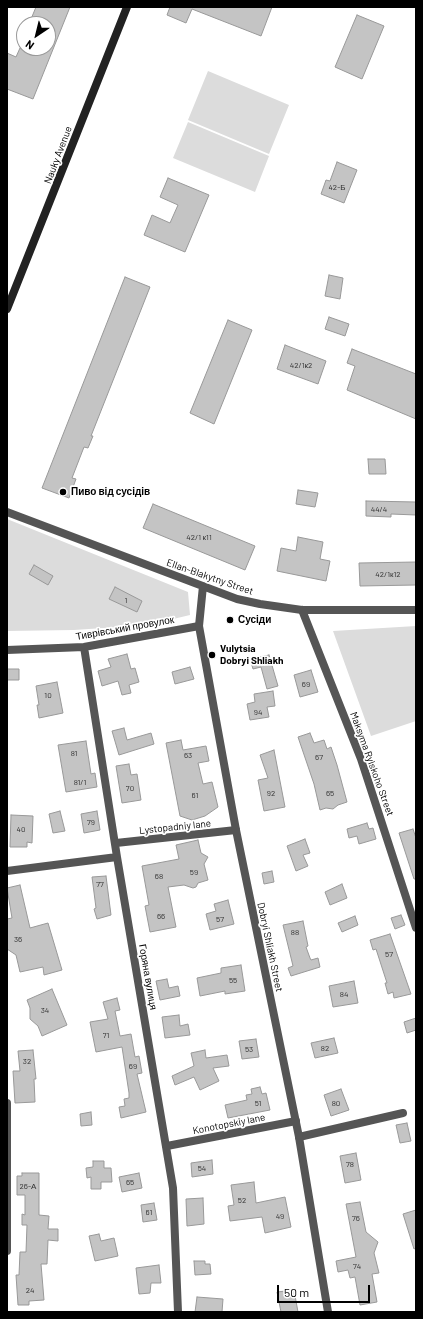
<!DOCTYPE html>
<html>
<head>
<meta charset="utf-8">
<style>
  body { margin:0 }
  #map { position:relative; width:423px; height:1319px; overflow:hidden; background:#fff; font-family:Barlow,sans-serif }
  canvas { display:block }
  .frame { position:absolute; inset:0; border:8px solid #000; pointer-events:none }
  .north { position:absolute; left:16px; top:16px; width:40px; height:40px; box-sizing:border-box; background:#fff; border:1px solid #999; border-radius:50%; rotate:215deg; font-size:11px; font-weight:700; line-height:16px; text-align:center; color:#000 }
  .north::after { content:''; display:block; margin:auto; width:14px; height:18px; background:#000; clip-path:polygon(50% 0,100% 100%,50% 72%,0 100%) }
  .scale { position:absolute; left:277px; top:1285px; width:93px; height:18px; box-sizing:border-box; border:2px solid #000; border-top:0; padding-left:5px; font-size:12px; line-height:14px; white-space:nowrap; color:#000; -webkit-text-stroke:3px #fff; paint-order:stroke }
</style>
</head>
<body>
<div id="map">
<canvas width="423" height="1319"></canvas>
<div class="frame"></div>
<div class="north">N</div>
<div class="scale">50 m</div>
</div>
<script>
const context = document.querySelector('canvas').getContext('2d');
context.lineJoin = 'round';
function fillPath(path, color) { context.fillStyle = color; context.fill(path, 'evenodd'); }
const poly = rows => new Path2D(rows.map(r => 'M' + r).join(''));
function trace(path, color, width, dash) { context.strokeStyle = color; context.lineWidth = width; context.lineCap = dash ? 'butt' : 'round'; context.setLineDash(dash || []); context.stroke(path); }
function write(font, color, halo, rows, align = 'center') {
  context.font = font + ' Barlow,sans-serif'; context.lineWidth = 3.5; context.setLineDash([]); context.textBaseline = 'middle'; context.strokeStyle = halo; context.fillStyle = color; for (const [text, x, y, turn = 0] of rows) {
    context.save(); context.translate(x, y); context.rotate((+turn || 0) * Math.PI / 180); context.textAlign = isNaN(turn) ? turn : align; if (halo) context.strokeText(text, 0, 0); context.fillText(text, 0, 0); context.restore();
  }
}
fillPath(poly([
  [208,71,289,105,269,154,188,120],
  [188,122,269,156,255,192,173,158],
  [7,519,188,592,190,615,148,625,74,630,7,631],
  [416,626,416,721,371,736,333,631]
]), '#dcdcdc');
const building = poly([
  [36,7,70,7,33,99,7,89,7,53,16,57,20,48,48,48,48,24,29,24,36,7],
  [170,7,272,7,261,36,192,9,186,23,167,15,170,7],
  [357,15,384,26,362,79,335,67,357,15],
  [337,162,357,170,344,203,321,194,326,180,330,181,337,162],
  [168,178,209,195,185,252,144,235,152,215,170,223,178,205,160,197,168,178],
  [329,275,343,278,340,299,325,296,329,275],
  [125,277,150,287,91,436,93,436,88,448,84,447,72,478,76,479,69,498,42,488,125,277],
  [329,317,349,324,345,336,325,329,329,317],
  [228,320,252,330,214,424,190,413,228,320],
  [285,345,326,361,318,384,277,369,285,345],
  [352,349,416,374,416,419,347,390,355,366,347,363,352,349],
  [368,459,385,459,386,474,369,474,368,459],
  [298,490,318,493,315,507,296,504,298,490],
  [366,501,416,502,416,515,391,514,391,517,366,516,366,501],
  [153,504,255,546,245,570,143,528,153,504],
  [298,537,323,542,320,559,330,561,326,581,277,571,281,548,296,551,298,537],
  [416,562,416,585,360,586,359,563,416,562],
  [34,565,53,576,48,585,29,574,34,565],
  [115,587,142,601,137,612,109,599,115,587],
  [127,654,131,669,135,668,139,682,129,685,131,693,122,695,118,681,102,686,98,671,111,667,108,659,127,654],
  [269,655,278,686,267,689,261,667,253,669,250,659,269,655],
  [190,667,194,679,175,684,172,672,190,667],
  [7,669,19,669,19,680,7,680,7,669],
  [311,670,318,692,300,697,294,675,311,670],
  [57,682,63,713,39,718,37,705,39,705,36,686,57,682],
  [273,691,275,706,267,707,269,717,250,720,247,704,255,702,254,694,273,691],
  [124,728,127,740,151,733,154,744,119,755,112,731,124,728],
  [310,733,314,743,324,740,327,749,331,747,337,765,347,802,338,805,333,809,326,808,320,810,314,784,298,737,310,733],
  [181,740,183,750,206,746,209,761,198,763,203,784,212,782,218,807,205,816,192,820,180,816,166,743,181,740],
  [86,741,91,774,95,773,97,787,66,792,58,745,86,741],
  [274,750,285,807,264,811,258,780,268,778,260,755,274,750],
  [129,764,131,775,137,774,141,800,122,803,116,766,129,764],
  [60,811,65,831,53,833,49,814,60,811],
  [97,811,100,830,84,833,81,814,97,811],
  [11,815,33,816,32,843,27,842,27,847,10,847,11,815],
  [367,823,369,829,373,828,376,839,359,844,357,836,349,838,347,829,367,823],
  [413,829,416,838,416,879,414,879,399,833,413,829],
  [305,839,310,853,303,855,308,866,296,871,287,846,305,839],
  [198,840,201,853,208,857,204,864,208,880,198,883,196,887,193,888,184,885,168,887,176,927,150,932,145,906,149,905,142,866,179,859,176,845,198,840],
  [272,871,274,882,264,884,262,873,272,871],
  [106,876,111,915,97,919,94,909,96,908,92,877,106,876],
  [342,884,347,898,330,905,325,892,342,884],
  [20,885,30,928,48,923,62,970,44,975,43,967,20,972,16,955,7,949,7,919,12,918,7,888,20,885],
  [228,900,234,924,210,930,206,914,216,911,214,904,228,900],
  [401,915,405,925,395,929,391,918,401,915],
  [355,916,358,925,342,932,338,923,355,916],
  [303,921,308,946,306,947,310,958,311,960,318,958,320,967,291,976,288,968,293,966,283,925,303,921],
  [390,934,411,994,394,998,393,992,388,994,385,983,387,983,376,949,373,950,370,940,390,934],
  [241,965,245,991,225,994,225,991,200,996,197,978,221,973,221,968,241,965],
  [167,979,169,988,178,986,180,996,160,1000,156,981,167,979],
  [354,981,358,1003,333,1007,329,986,354,981],
  [52,989,67,1025,42,1036,38,1026,30,1019,30,1008,27,1000,52,989],
  [117,998,120,1010,115,1011,120,1036,131,1034,135,1057,139,1056,142,1073,137,1074,146,1112,121,1118,119,1107,125,1106,124,1099,129,1098,129,1093,122,1047,96,1052,90,1022,108,1019,103,1002,117,998],
  [179,1015,180,1026,188,1024,190,1035,165,1038,162,1017,179,1015],
  [416,1018,416,1030,407,1033,404,1022,416,1018],
  [334,1038,338,1053,315,1058,311,1043,334,1038],
  [256,1039,259,1057,242,1059,239,1041,256,1039],
  [33,1050,36,1079,34,1079,35,1102,15,1103,13,1071,20,1071,18,1051,33,1050],
  [205,1050,206,1058,227,1055,229,1066,213,1068,219,1081,200,1090,194,1077,175,1085,172,1076,194,1066,191,1053,205,1050],
  [260,1087,262,1094,266,1093,270,1110,228,1118,225,1105,247,1100,246,1095,252,1094,251,1089,260,1087],
  [341,1089,349,1110,331,1116,324,1095,341,1089],
  [91,1112,92,1125,81,1126,80,1114,91,1112],
  [407,1123,411,1141,400,1143,396,1125,407,1123],
  [356,1153,361,1180,345,1183,340,1156,356,1153],
  [212,1160,213,1174,192,1177,191,1163,212,1160],
  [93,1161,104,1161,104,1168,111,1168,112,1182,101,1182,101,1189,91,1189,91,1177,87,1178,86,1168,93,1167,93,1161],
  [22,1173,39,1173,39,1215,49,1216,48,1229,58,1229,58,1241,48,1240,47,1264,41,1264,44,1300,29,1301,29,1305,18,1305,16,1275,19,1275,20,1252,26,1252,27,1225,22,1225,22,1214,25,1215,25,1195,17,1195,17,1176,22,1176,22,1173],
  [139,1173,142,1188,122,1192,119,1177,139,1173],
  [254,1182,256,1203,285,1197,291,1227,265,1233,262,1217,230,1221,228,1206,234,1205,231,1185,254,1182],
  [203,1198,204,1224,187,1226,186,1199,203,1198],
  [360,1202,366,1232,378,1242,374,1253,379,1273,372,1274,377,1302,360,1305,355,1277,350,1278,348,1270,338,1272,336,1261,356,1257,346,1204,360,1202],
  [154,1203,157,1220,143,1222,141,1205,154,1203],
  [416,1210,416,1248,414,1249,403,1214,416,1210],
  [99,1234,101,1241,114,1238,118,1256,95,1261,89,1236,99,1234],
  [194,1261,205,1261,205,1264,210,1264,211,1274,195,1275,194,1261],
  [159,1265,161,1283,151,1283,150,1293,139,1294,136,1268,159,1265],
  [294,1290,298,1312,281,1312,277,1292,294,1290],
  [197,1297,223,1299,222,1312,195,1312,197,1297]
]);
fillPath(building, '#c4c4c4');
trace(building, '#999', 1);
trace(poly([
  [302,610,361,759,416,928],
  [84,647,117,857,173,1188,178,1312],
  [7,650,84,647,199,626],
  [116,843,236,830],
  [7,871,117,857],
  [7,1103,7,1251],
  [299,1137,403,1113],
  [167,1146,296,1121]
]), '#555', 8);
trace(poly([
  [7,512,237,599,260,604,302,610,416,610],
  [203,586,199,626,236,830,299,1137,328,1312]
]), '#555', 8);
trace(poly([
  [7,309,127,7]
]), '#222', 8);
for (const [x, y, r, color] of [
  [63,492,4,"#000"],
  [230,620,4,"#000"],
  [212,655,4,"#000"]
]) { const dot = new Path2D(); dot.arc(x, y, r, 0, 2 * Math.PI); context.fillStyle = color; context.fill(dot); trace(dot, '#fff', 1.5); }
write('8px', '#313131', null, [
  ["42-Б",337,187],
  ["42/1к2",301,365],
  ["44/4",379,509],
  ["42/1 к11",199,537],
  ["42/1к12",388,574],
  ["1",126,600],
  ["69",306,684],
  ["10",48,695],
  ["94",258,712],
  ["81",74,753],
  ["63",188,755],
  ["67",319,757],
  ["81/1",80,782],
  ["70",130,788],
  ["92",271,793],
  ["65",330,793],
  ["61",195,795],
  ["79",91,822],
  ["40",21,829],
  ["59",194,872],
  ["68",159,876],
  ["77",100,884],
  ["66",161,916],
  ["57",220,919],
  ["88",295,932],
  ["36",18,939],
  ["57",389,954],
  ["55",233,980],
  ["84",344,994],
  ["34",45,1010],
  ["71",106,1035],
  ["82",325,1048],
  ["53",249,1049],
  ["32",27,1061],
  ["69",133,1066],
  ["51",258,1103],
  ["80",336,1103],
  ["78",350,1164],
  ["54",202,1168],
  ["65",130,1182],
  ["26-А",28,1186],
  ["52",242,1200],
  ["61",149,1212],
  ["49",280,1216],
  ["76",356,1218],
  ["74",357,1266],
  ["24",30,1290]
]);
write('10px', '#000', '#fff', [
  ["Nauky Avenue",58,155,-69],
  ["Ellan-Blakytny Street",210,577,19],
  ["Тиврівський провулок",125,628,-10],
  ["Maksyma Rylskoho Street",372,764,70],
  ["Lystopadniy lane",175,827,-6],
  ["Dobryi Shliakh Street",270,947,78],
  ["Горяна вулиця",148,977,80],
  ["Konotopskiy lane",229,1124,-11]
]);
write('bold 10px', '#000', '#fff', [
  ["Пиво від сусідів",71,492],
  ["Сусіди",238,620],
  ["Vulytsia",220,649],
  ["Dobryi Shliakh",220,661]
], 'left');
</script>
</body>
</html>
